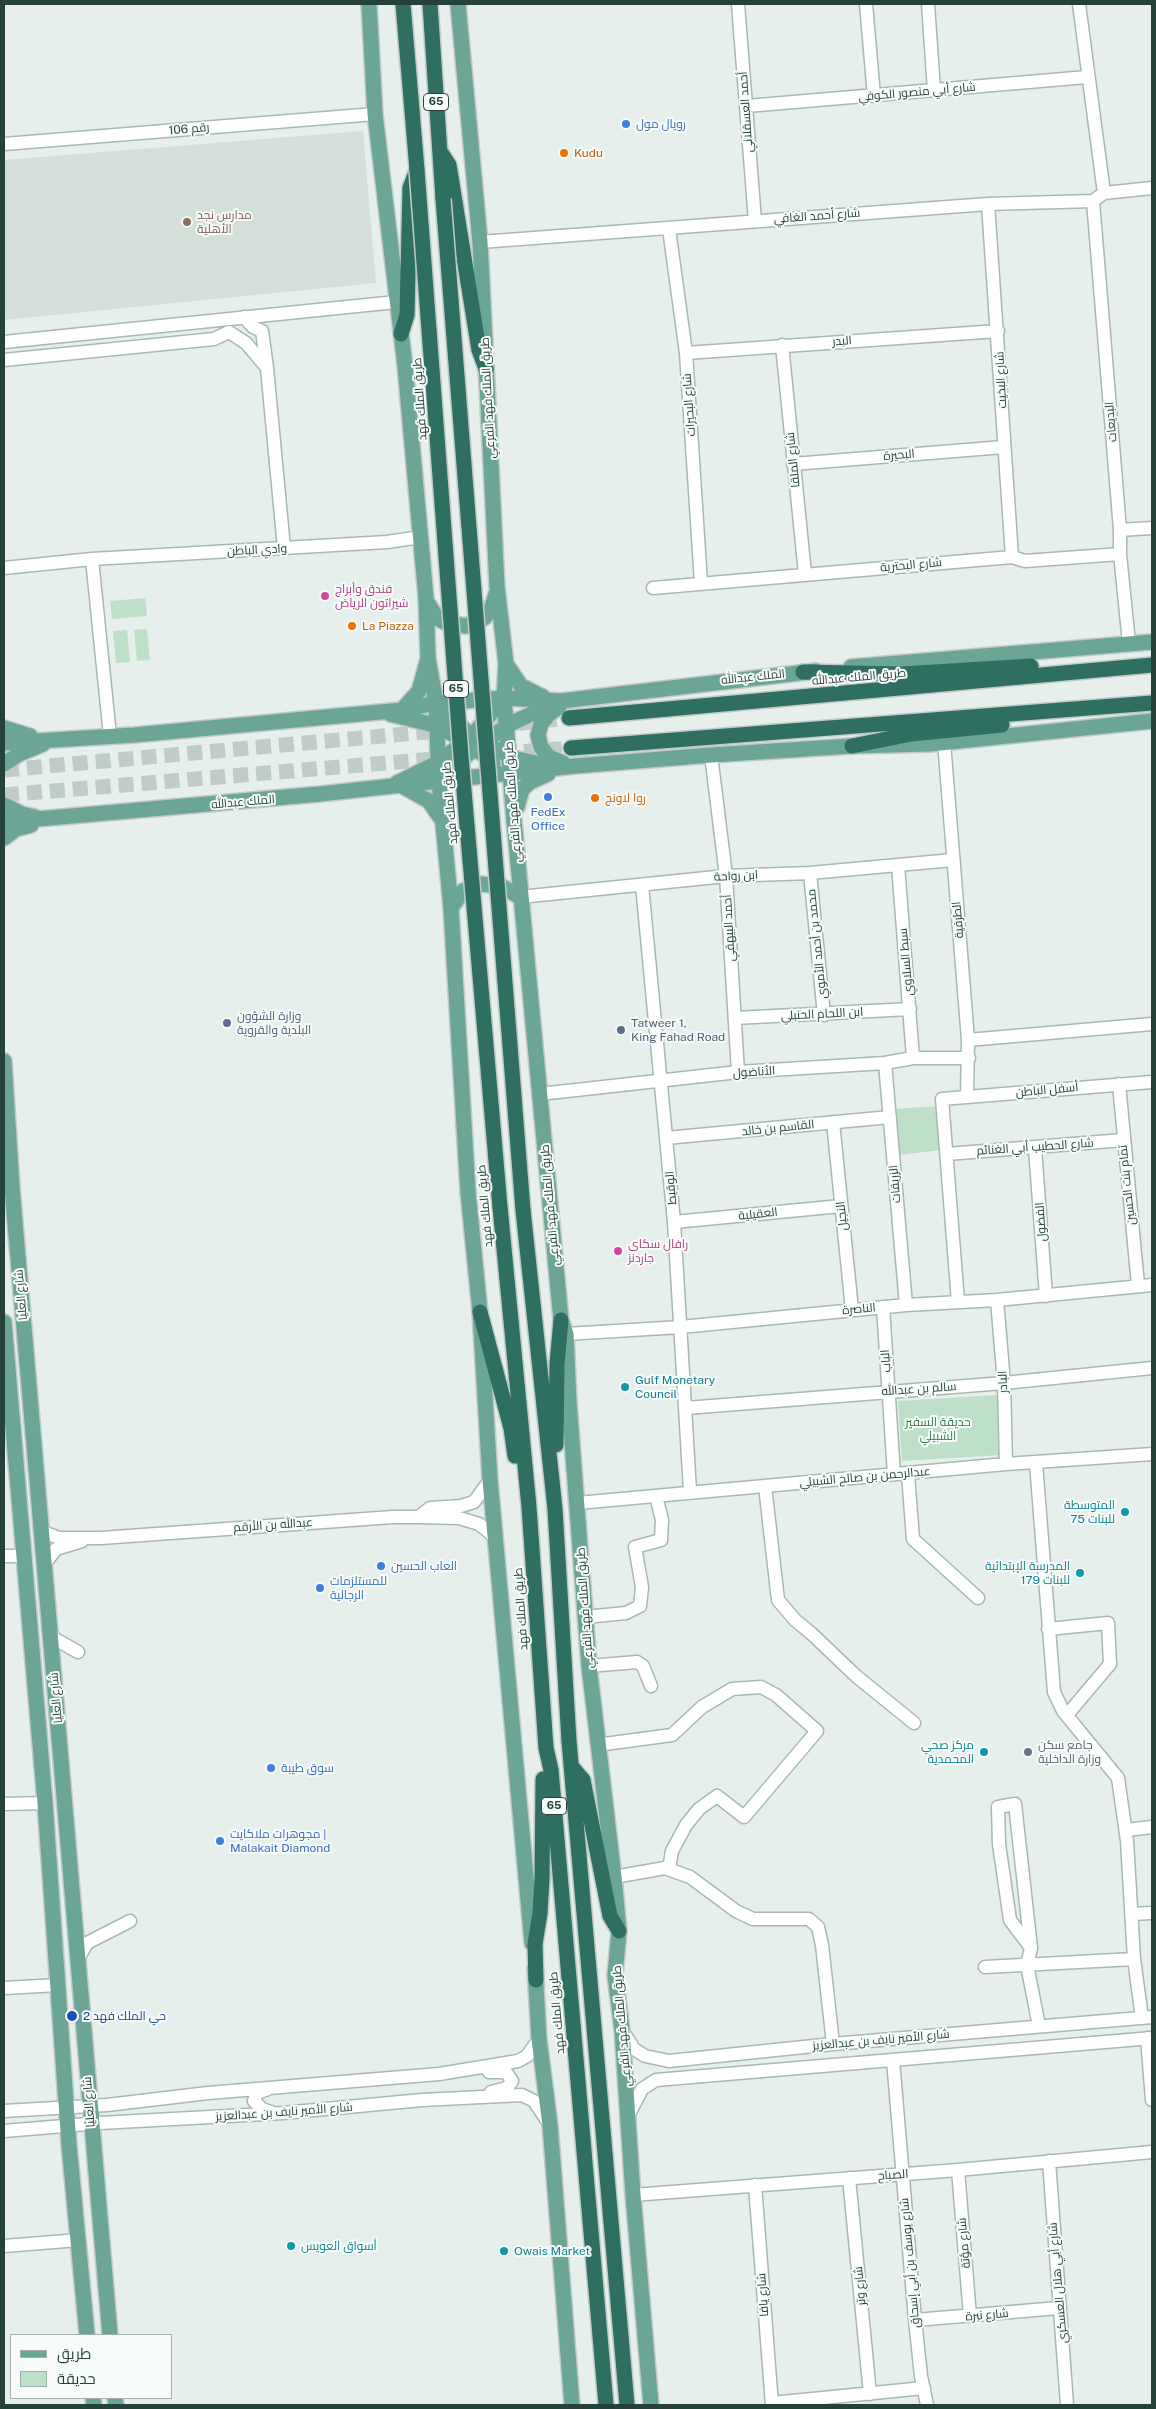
<!DOCTYPE html>
<html>
<head>
<meta charset="utf-8">
<style>
  body { margin:0 }
  #map { position:relative; width:1156px; height:2409px; overflow:hidden; background:#e6efeb; font-family:"Public Sans",Cairo,sans-serif }
  canvas { display:block }
  .frame { position:absolute; inset:0; border:5px solid #24423a; pointer-events:none }
  .legend { position:absolute; left:10px; top:2334px; width:162px; height:65px; box-sizing:border-box; background:#f7fbf9; border:1px solid #a3b1ad; margin:0; padding:6px 9px; list-style:none; font-size:15px; color:#24423a }
  .legend li { display:flex; align-items:center; gap:10px; height:25px }
  .legend b { width:25px; border:1px solid #a3b1ad }
</style>
</head>
<body>
<div id="map">
<canvas width="1156" height="2409"></canvas>
<div class="frame"></div>
<ul class="legend">
<li><b style="height:6px;background:#6aa596"></b>طريق</li>
<li><b style="height:14px;background:#bfe0c8"></b>حديقة</li>
</ul>
</div>
<script>
const context = document.querySelector('canvas').getContext('2d');
context.lineJoin = 'round';
function fillPath(path, color) { context.fillStyle = color; context.fill(path, 'evenodd'); }
const poly = rows => new Path2D(rows.map(r => 'M' + r).join(''));
function trace(path, color, width, dash) { context.strokeStyle = color; context.lineWidth = width; context.lineCap = dash ? 'butt' : 'round'; context.setLineDash(dash || []); context.stroke(path); }
function write(font, color, halo, rows, align = 'center') {
  context.font = font + ' "Public Sans",Cairo,sans-serif'; context.lineWidth = 4; context.setLineDash([]); context.textBaseline = 'middle'; context.strokeStyle = halo; context.fillStyle = color; for (const [text, x, y, turn = 0] of rows) {
    context.save(); context.translate(x, y); context.rotate((+turn || 0) * Math.PI / 180); context.textAlign = isNaN(turn) ? turn : align; if (halo) context.strokeText(text, 0, 0); context.fillText(text, 0, 0); context.restore();
  }
}
fillPath(poly([
  [363,131,376,283,4,320,4,160]
]), '#d4dfda');
fillPath(poly([
  [145,598,147,616,112,619,110,601],
  [147,629,150,660,137,661,134,630],
  [127,630,130,662,116,663,113,631],
  [938,1106,942,1150,898,1155,893,1109],
  [997,1395,1001,1455,902,1461,898,1401]
]), '#bfe0c8');
trace(poly([
  [473,728,569,718],
  [501,753,571,748],
  [4,770,450,730],
  [4,795,446,758]
]), '#bfccc8', 15, [15, 8]);
const minor = poly([
  [738,4,755,221],
  [866,4,874,96],
  [928,4,934,90],
  [1079,4,1104,193],
  [747,106,1087,77],
  [4,144,375,114],
  [1093,201,1120,530,1120,554,1129,643],
  [988,204,1012,557],
  [669,229,686,353,701,583],
  [480,242,988,204,1093,201,1104,193,1152,188],
  [244,317,253,327,262,331,267,368],
  [4,342,396,302],
  [782,345,805,574],
  [686,353,998,331],
  [4,360,214,339,229,332,246,343,267,368,284,548],
  [793,464,1004,447],
  [1120,530,1152,528],
  [92,559,110,736],
  [4,568,92,559,387,542,421,537],
  [653,588,1012,557,1025,561,1120,554],
  [944,742,968,1040,967,1097],
  [711,755,726,876,738,1072],
  [898,865,913,1058],
  [810,873,824,1015],
  [642,885,674,1222,690,1491],
  [520,897,726,876,810,873,953,860],
  [735,1018,910,1009],
  [968,1040,1152,1024],
  [885,1063,906,1305],
  [1119,1084,1138,1285],
  [540,1094,738,1072,885,1063,913,1058,969,1058],
  [833,1122,852,1310],
  [666,1138,890,1117],
  [1035,1148,1046,1296],
  [947,1154,1123,1140],
  [674,1222,841,1206],
  [997,1300,1004,1383,1006,1464],
  [958,1302,942,1099,1152,1082],
  [883,1307,894,1474],
  [566,1334,681,1327,906,1305,997,1300,1152,1285],
  [686,1408,1004,1383,1152,1368],
  [1036,1463,1054,1692,1063,1711,1118,1778,1127,1841,1134,1959,1142,2018],
  [908,1474,913,1539,978,1598],
  [765,1486,778,1600,795,1620,812,1634,856,1676,914,1723],
  [578,1503,1006,1464,1152,1454],
  [419,1517,459,1518,479,1524,495,1537],
  [41,1531,59,1538,101,1538,393,1517,419,1517,430,1508,461,1506,474,1502,490,1480],
  [4,1556,23,1556],
  [44,1565,56,1549,82,1541],
  [585,1617,626,1613,640,1606,642,1587,635,1547,661,1540,662,1520,656,1496],
  [1048,1629,1108,1623,1110,1664,1067,1715],
  [50,1636,78,1652],
  [589,1666,637,1662,643,1666,651,1686],
  [597,1745,672,1735,702,1707,732,1689,761,1687,776,1695,817,1731,744,1817,717,1796,699,1809,686,1825,672,1851,669,1869],
  [4,1804,45,1803],
  [1126,1830,1152,1827],
  [614,1877,665,1868,690,1877,736,1911,753,1919,809,1919,818,1927,822,1945,833,2044],
  [1131,1914,1152,1913],
  [1031,1948,1010,1920,999,1844,998,1807,1015,1804,1031,1948,1027,1965,1039,2026],
  [78,1959,87,1943,130,1921],
  [985,1967,1134,1959],
  [4,1988,58,1985],
  [622,2030,634,2049,645,2056,669,2061,833,2044,1152,2017],
  [1147,2038,1152,2100],
  [893,2060,915,2320,921,2376,927,2405],
  [489,2072,506,2072,512,2081,507,2088,491,2092],
  [268,2089,257,2093,254,2101,262,2109,271,2112],
  [4,2111,107,2105,208,2093,439,2074,518,2061,527,2056,539,2039],
  [629,2114,642,2089,656,2080,1152,2038],
  [4,2131,100,2123,283,2113,422,2100,522,2095,534,2101,550,2125],
  [1049,2161,1067,2405],
  [958,2170,970,2316],
  [849,2178,870,2394],
  [755,2185,772,2405],
  [633,2195,958,2170,1152,2152],
  [4,2246,79,2240],
  [915,2320,1059,2308],
  [772,2403,924,2388]
]);
const major = poly([
  [369,4,375,114,405,366,426,598,428,658,436,703,439,782,451,908,468,1192,480,1312,490,1480,532,1943],
  [458,4,480,242,497,586,506,664,504,698,514,821,561,1320,566,1334,569,1402,589,1666,614,1877,619,1931,615,1975,622,2030,633,2195,651,2405],
  [427,602,437,618,446,623,466,626,484,618,491,610,496,594],
  [506,664,521,686,543,697],
  [851,667,1152,642],
  [436,703,471,736,513,758,545,765],
  [559,707,549,714,541,724,538,735,541,747,549,757,563,763],
  [402,710,419,691,427,662],
  [390,714,438,726,463,740,488,758,493,764],
  [4,728,30,736],
  [4,743,134,735,402,710,436,703,504,698,561,701,816,671],
  [4,764,19,754,43,744],
  [439,782,468,754,508,725,559,701],
  [397,783,439,762,471,737,504,698],
  [402,786,429,801,442,820],
  [4,805,22,814,35,817],
  [517,807,522,789,530,782,548,774],
  [4,822,320,794,575,766,711,755,852,746,930,744,1152,721],
  [4,838,16,829,31,825],
  [451,908,463,891,480,884,501,886,520,897],
  [4,1061,12,1187,110,2335],
  [4,1322,45,1803,69,2145,87,2335],
  [535,1968,539,2039,550,2125,572,2405],
  [93,2398,94,2405],
  [115,2398,116,2405]
]);
const highway = poly([
  [430,4,443,199],
  [440,151,449,165,479,350,486,369],
  [401,334,407,315,410,188,417,170,403,4],
  [803,672,902,674,1031,666],
  [569,718,1152,665],
  [852,746,911,734,1002,725],
  [571,748,1152,703],
  [500,1207,529,1507,546,1748,551,1770,606,2405],
  [523,1210,555,1509,569,1741,627,2405],
  [480,1312,511,1428,515,1456],
  [556,1445,557,1364,561,1320],
  [571,1766,583,1780,610,1916,619,1931],
  [536,1980,535,1944,540,1913,542,1879,543,1779]
]);
trace(minor, '#a8b8b2', 15);
trace(major, '#c2cac8', 18);
trace(highway, '#c2cac8', 18);
trace(minor, '#fff', 12);
trace(major, '#6aa596', 15);
trace(highway, '#2f6f62', 15);
const highwayBridge = poly([
  [417,170,461,756,500,1207],
  [443,199,523,1210]
]);
trace(highwayBridge, '#c2cac8', 18, []);
trace(highwayBridge, '#2f6f62', 15);
for (const [x, y, r, color] of [
  [626,124,5,"#3f7fe0"],
  [564,153,5,"#e8710a"],
  [187,222,5,"#8d6e63"],
  [325,596,5,"#d1479c"],
  [352,626,5,"#e8710a"],
  [548,797,5,"#3f7fe0"],
  [595,798,5,"#e8710a"],
  [227,1023,5,"#5c6f8a"],
  [621,1030,5,"#5c6f8a"],
  [618,1251,5,"#d1479c"],
  [625,1387,5,"#0f9aa8"],
  [1125,1512,5,"#0f9aa8"],
  [381,1566,5,"#3f7fe0"],
  [1080,1573,5,"#0f9aa8"],
  [320,1588,5,"#3f7fe0"],
  [984,1752,5,"#0f9aa8"],
  [1028,1752,5,"#6b7280"],
  [271,1768,5,"#3f7fe0"],
  [220,1841,5,"#3f7fe0"],
  [72,2016,6,"#1a4fb4"],
  [291,2246,5,"#0f9aa8"],
  [504,2251,5,"#0f9aa8"]
]) { const dot = new Path2D(); dot.arc(x, y, r, 0, 2 * Math.PI); context.fillStyle = color; context.fill(dot); trace(dot, '#f7fbf9', 2); }
for (const [x, y, w] of [
  [436,102,25],
  [456,689,25],
  [554,1806,25]
]) { const box = new Path2D(); box.roundRect(x - w / 2, y - 8.5, w, 17, 4); context.fillStyle = '#f7fbf9'; context.fill(box); trace(box, '#24423a', 1); }
write('bold 11px', '#24423a', null, [
  ["65",436,102],
  ["65",456,689],
  ["65",554,1806]
]);
write('12px', '#24423a', '#f7fbf9', [
  ["شارع أبي منصور الكوفي",917,92,-5],
  ["أحمد العسقلاني",746,112,-94],
  ["رقم 106",189,129,-5],
  ["شارع أحمد الغافي",817,216,-4],
  ["البدر",842,341,-4],
  ["شارع البخيت",1001,380,-93],
  ["طريق الملك فهد الفرعي",488,398,-93],
  ["طريق الملك فهد",420,399,-94],
  ["شارع البحيرات",689,405,-94],
  ["البديعات",1111,422,-95],
  ["البحيرة",899,455,-5],
  ["شارع الملقا",793,460,-96],
  ["وادي الباطن",257,550,-3],
  ["شارع البحترية",911,565,-5],
  ["الملك عبدالله",753,677,-6],
  ["طريق الملك عبدالله",859,677,-5],
  ["الملك عبدالله",243,802,-5],
  ["طريق الملك فهد الفرعي",513,802,-94],
  ["طريق الملك فهد",450,803,-95],
  ["ابن رواحة",736,876,-3],
  ["الطرفية",958,920,-95],
  ["أحمد البيهقي",729,928,-93],
  ["محمد بن أحمد الأموي",817,944,-96],
  ["سبط السلاوي",906,962,-95],
  ["ابن اللحام الحنبلي",822,1014,-3],
  ["الأناضول",754,1072,-4],
  ["أسفل الباطن",1047,1090,-5],
  ["القاسم بن خالد",778,1128,-6],
  ["شارع الحطيب أبي الغنائم",1035,1147,-4],
  ["الزريقات",895,1184,-95],
  ["تمام بنت الحسين",1127,1185,-96],
  ["الوقيط",671,1188,-95],
  ["طريق الملك فهد الفرعي",550,1205,-95],
  ["طريق الملك فهد",485,1206,-95],
  ["العقيلية",758,1214,-6],
  ["النجيل",842,1216,-96],
  ["الفضول",1041,1222,-94],
  ["شارع العليا",21,1295,-95],
  ["الناصرة",859,1309,-5],
  ["الباب",886,1361,-94],
  ["البادر",1003,1382,-93],
  ["سالم بن عبدالله",919,1389,-4],
  ["عبدالرحمن بن صالح الشبيلي",865,1477,-5],
  ["عبدالله بن الأرقم",273,1525,-4],
  ["طريق الملك فهد الفرعي",585,1608,-94],
  ["طريق الملك فهد",521,1609,-94],
  ["شارع العليا",56,1698,-95],
  ["طريق الملك فهد",557,2013,-95],
  ["طريق الملك فهد الفرعي",622,2026,-95],
  ["شارع الأمير نايف بن عبدالعزيز",881,2040,-5],
  ["شارع العليا",89,2102,-94],
  ["شارع الأمير نايف بن عبدالعزيز",284,2112,-4],
  ["الصباح",893,2175,-4],
  ["شارع مؤتة",964,2243,-95],
  ["شارع يوسف بن أبي إسحاق",910,2263,-95],
  ["شارع أبي هلال العسكري",1058,2283,-95],
  ["شارع وتر",860,2286,-95],
  ["شارع يافا",763,2295,-94],
  ["شارع نبرة",987,2315,-5]
]);
write('12px', '#366cbe', '#f7fbf9', [
  ["رويال مول",636,124],
  ["FedEx",548,812,"center"],
  ["Office",548,826,"center"],
  ["العاب الحسين",391,1566],
  ["للمستلزمات",330,1581],
  ["الرجالية",330,1595],
  ["سوق طيبة",281,1768],
  ["مجوهرات ملاكايت |",230,1834],
  ["Malakait Diamond",230,1848]
], 'left');
write('12px', '#c56008', '#f7fbf9', [
  ["Kudu",574,153],
  ["La Piazza",362,626],
  ["روا لاونج",605,798]
], 'left');
write('12px', '#785e54', '#f7fbf9', [
  ["مدارس نجد",197,215],
  ["الأهلية",197,229]
], 'left');
write('12px', '#b23c85', '#f7fbf9', [
  ["فندق وأبراج",335,589],
  ["شيراتون الرياض",335,603],
  ["رافال سكاي",628,1244],
  ["جاردنز",628,1258]
], 'left');
write('12px', '#4e5e75', '#f7fbf9', [
  ["وزارة الشؤون",237,1016],
  ["البلدية والقروية",237,1030],
  ["Tatweer 1,",631,1023],
  ["King Fahad Road",631,1037]
], 'left');
write('12px', '#0d838f', '#f7fbf9', [
  ["Gulf Monetary",635,1380],
  ["Council",635,1394],
  ["المتوسطة",1115,1505,"right"],
  ["75 للبنات",1115,1519,"right"],
  ["المدرسة الإبتدائية",1070,1566,"right"],
  ["179 للبنات",1070,1580,"right"],
  ["مركز صحي",974,1745,"right"],
  ["المحمدية",974,1759,"right"],
  ["أسواق العويس",301,2246],
  ["Owais Market",514,2251]
], 'left');
write('12px', '#2d7a4b', '#f7fbf9', [
  ["حديقة السفير",938,1422],
  ["الشبيلي",938,1436]
]);
write('12px', '#5b616d', '#f7fbf9', [
  ["جامع سكن",1038,1745],
  ["وزارة الداخلية",1038,1759]
], 'left');
write('12px', '#164399', '#f7fbf9', [
  ["حي الملك فهد 2",83,2016]
], 'left');
</script>
</body>
</html>
